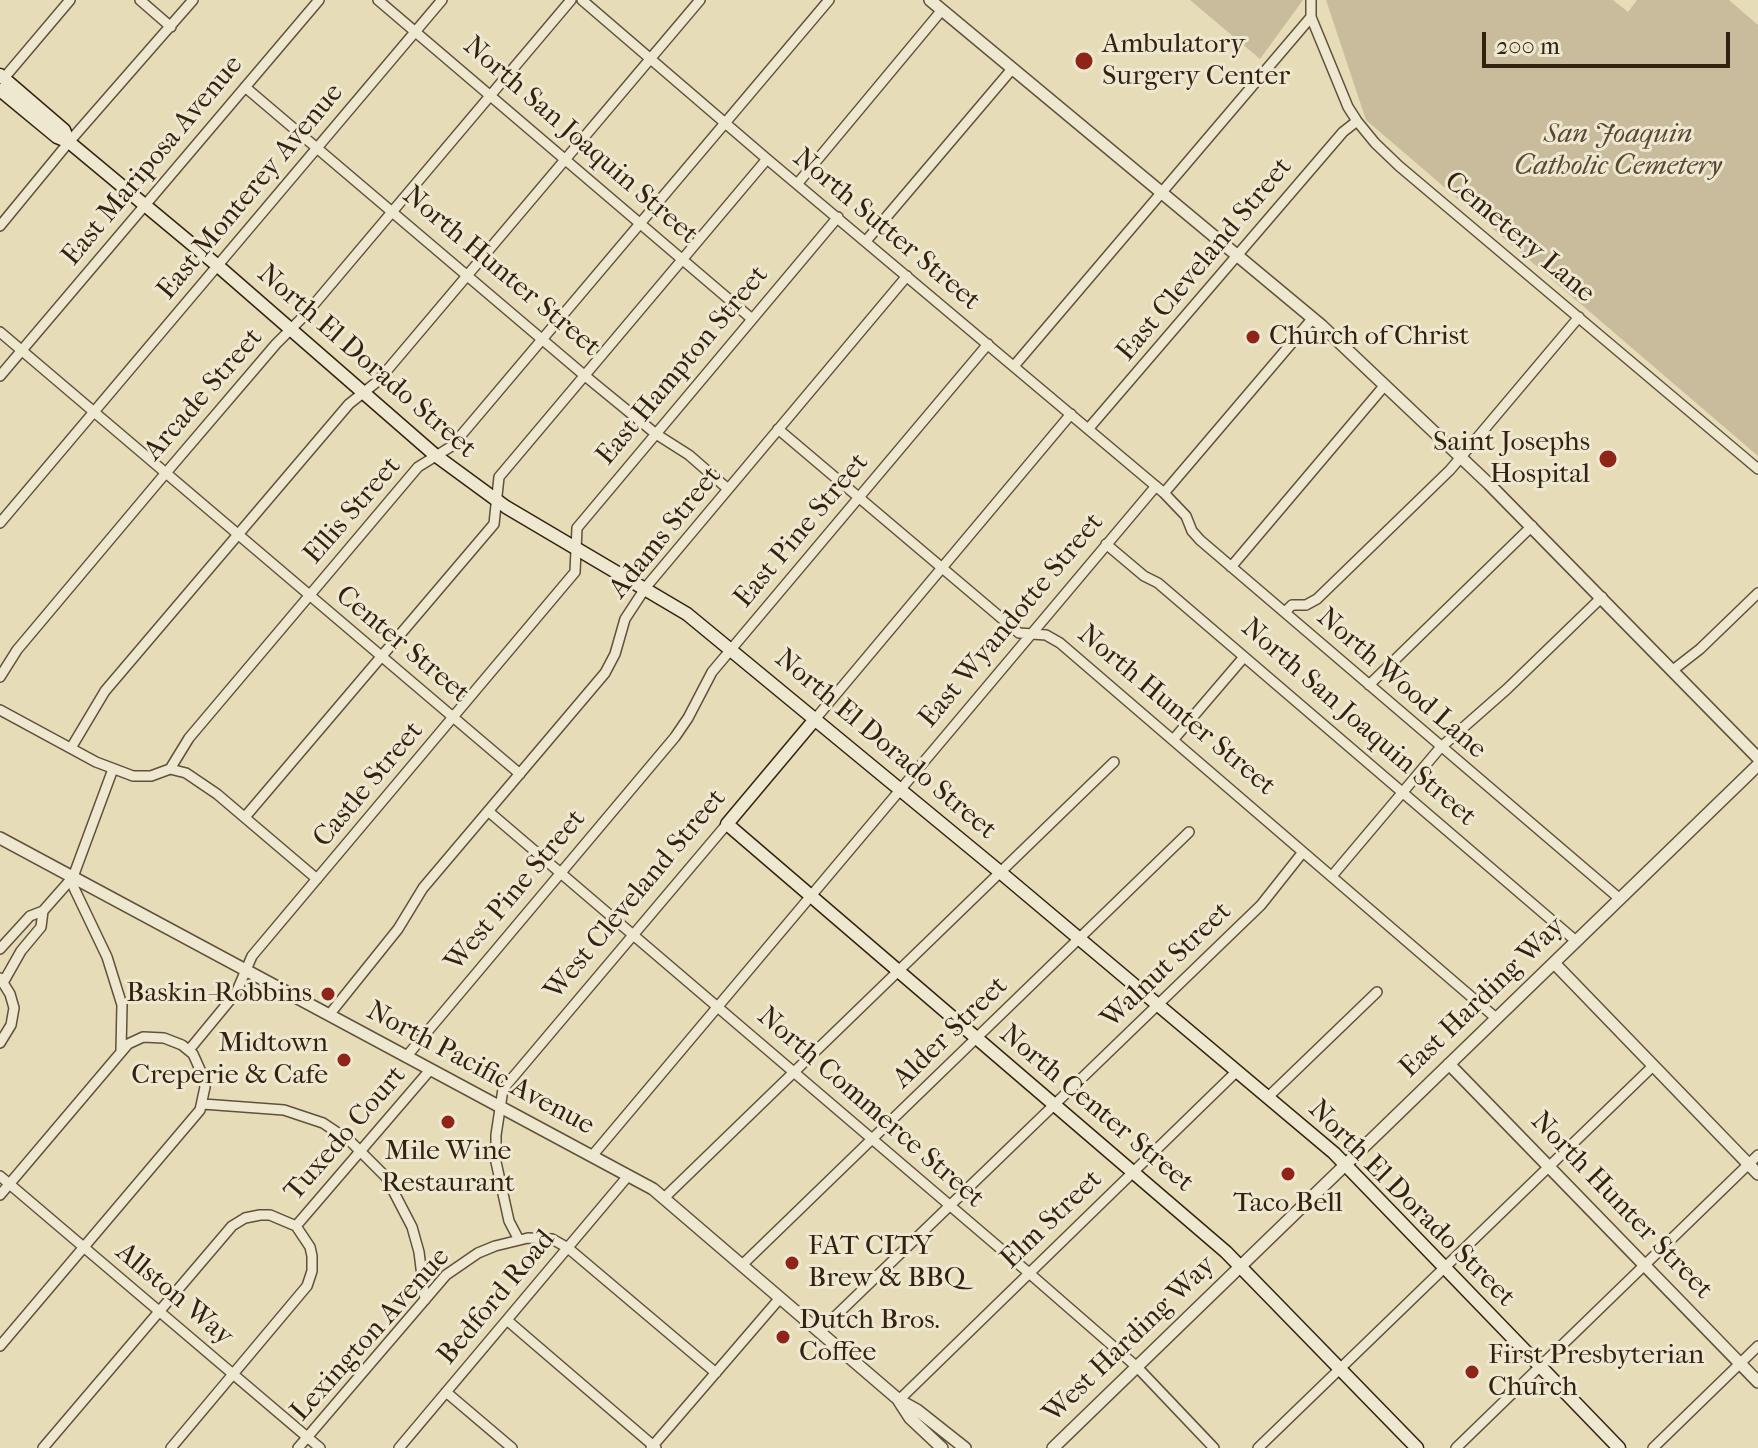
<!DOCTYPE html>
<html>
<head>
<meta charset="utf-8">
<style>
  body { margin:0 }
  #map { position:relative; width:1758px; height:1448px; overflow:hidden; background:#e7dcb8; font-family:"IM FELL French Canon",serif }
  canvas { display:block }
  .scale { position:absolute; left:1482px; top:32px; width:248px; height:36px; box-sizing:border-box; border:4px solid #342211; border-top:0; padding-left:10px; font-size:24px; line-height:28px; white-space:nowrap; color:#342211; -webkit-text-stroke:6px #efe8d1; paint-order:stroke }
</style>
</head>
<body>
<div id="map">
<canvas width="1758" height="1448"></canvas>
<div class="scale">200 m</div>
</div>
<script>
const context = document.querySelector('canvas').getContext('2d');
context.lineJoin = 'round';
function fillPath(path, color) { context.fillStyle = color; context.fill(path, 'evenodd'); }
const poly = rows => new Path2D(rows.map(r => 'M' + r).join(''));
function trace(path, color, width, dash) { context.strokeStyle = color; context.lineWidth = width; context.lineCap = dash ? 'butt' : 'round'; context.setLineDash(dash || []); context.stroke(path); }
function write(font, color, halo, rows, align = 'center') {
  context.font = font + ' "IM FELL French Canon",serif'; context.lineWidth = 6; context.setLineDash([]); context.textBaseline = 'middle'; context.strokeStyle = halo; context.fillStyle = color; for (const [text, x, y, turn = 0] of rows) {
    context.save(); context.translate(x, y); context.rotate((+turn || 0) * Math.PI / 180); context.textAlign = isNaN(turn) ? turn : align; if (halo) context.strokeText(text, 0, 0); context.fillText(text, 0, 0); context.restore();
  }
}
fillPath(poly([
  [1190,0,1303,0,1260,59],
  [1326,0,1613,0,1628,12,1637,0,1729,0,1758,25,1758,456,1366,120]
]), '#c9bc9c');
const minor = poly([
  [140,0,171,27],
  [378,0,752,319],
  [582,0,767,159,1164,493,1186,516,1192,531,1200,540,1620,899],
  [1311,0,1311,17,1348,107,1357,121,1375,143,1399,166,1758,469],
  [4,78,70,0],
  [245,87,584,375,656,434,689,455,728,489],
  [798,183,942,10],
  [0,226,69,142,193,0],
  [866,241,1012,69],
  [0,332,520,774],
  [1014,366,1311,17],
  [0,376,319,0],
  [1089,428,1343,132,1357,121],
  [778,429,1019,633,1046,635,1060,643,1496,1018],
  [1164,493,1313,318],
  [0,523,442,0],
  [1106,544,1144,576,1158,583,1576,941],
  [1231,567,1385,385],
  [1285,612,1292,605,1306,605,1317,599,1450,470,1579,317],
  [1673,670,1700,649,1758,593],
  [0,677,17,650,159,481,276,344,305,315,571,0],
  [1369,685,1532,526],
  [0,710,96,762,133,776,151,776,170,769,186,773,217,794,317,879],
  [816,718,1071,414],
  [1173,740,1244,657],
  [71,748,105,691,349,404,378,381,700,0],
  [170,769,189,738,418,467,452,446,829,0],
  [488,811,1029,1273,1137,1367,1214,1448],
  [245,817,494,524,499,477,767,159],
  [1332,876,1440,748,1507,689,1602,597],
  [73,877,74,888,107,957,122,1005,121,1050],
  [43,911,73,877,113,769],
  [0,949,30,916,43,911,41,927,21,951,4,981],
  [0,978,10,994,14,1008,11,1025,0,1043],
  [329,1015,398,929,423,888,605,673,615,654,625,619,646,587,907,276],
  [189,1050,236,993,252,956,575,572,577,528,838,217],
  [406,1057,675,737,688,718,712,672,988,344],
  [1267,1098,1377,992],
  [203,1104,284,1110,323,1123,350,1141,386,1177,412,1227,419,1252,425,1300],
  [592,1156,1156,486],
  [0,1176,320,1448],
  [0,1195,128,1044,143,1037,164,1038,182,1045,193,1054,202,1074,205,1087,200,1110,0,1346],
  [664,1198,1114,762],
  [296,1226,430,1070],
  [519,1240,509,1221,496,1162,496,1135,503,1089,727,824],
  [742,1265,1189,832],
  [508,1321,656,1448],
  [819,1332,1261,905,1303,852],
  [446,1392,512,1448],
  [899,1400,1236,1072],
  [43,1448,232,1226,245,1218,260,1215,270,1215,296,1226,310,1247,312,1256,312,1271,307,1286,171,1448],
  [298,1448,446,1275,478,1253,495,1246,528,1238,552,1239,568,1248,716,1373],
  [399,1448,628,1176],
  [651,1448,780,1298],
  [1258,1448,1653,1066],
  [1456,1448,1758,1155],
  [1653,1448,1758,1346]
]);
const tertiary = poly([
  [930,0,1322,326,1489,484,1758,758],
  [0,838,653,1189,899,1400,917,1410,965,1448],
  [1554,963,1758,1174],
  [1449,1064,1758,1382],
  [899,1401,910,1418,942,1448],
  [1053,1448,1758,765]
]);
const secondary = poly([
  [0,75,64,130,69,142],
  [0,90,57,137,69,142,218,266,435,455,506,507,687,614,1000,872,1334,1153,1619,1448],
  [816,718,727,824,1226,1252,1417,1448]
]);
trace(minor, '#61503b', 12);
trace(tertiary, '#61503b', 14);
trace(secondary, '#342211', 15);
trace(minor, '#efe8d1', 9);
trace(tertiary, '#efe8d1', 11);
trace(secondary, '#efe8d1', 12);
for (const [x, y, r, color] of [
  [1084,61,10,"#8f2418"],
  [1253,337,8,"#8f2418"],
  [1608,459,10,"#8f2418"],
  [328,994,8,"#8f2418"],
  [344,1060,8,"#8f2418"],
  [448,1122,8,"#8f2418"],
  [1288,1174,8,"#8f2418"],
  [792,1263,8,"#8f2418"],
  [783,1337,8,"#8f2418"],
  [1472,1372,8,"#8f2418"]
]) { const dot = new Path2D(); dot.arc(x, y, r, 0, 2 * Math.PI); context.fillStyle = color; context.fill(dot); trace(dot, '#efe8d1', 3); }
write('28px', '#342211', '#efe8d1', [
  ["Ambulatory",1102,45],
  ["Surgery Center",1102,77],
  ["Church of Christ",1269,337],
  ["Saint Josephs",1590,443,"right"],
  ["Hospital",1590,475,"right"],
  ["Baskin-Robbins",312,994,"right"],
  ["Midtown",328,1044,"right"],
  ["Creperie & Cafe",328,1076,"right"],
  ["Mile Wine",448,1152,"center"],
  ["Restaurant",448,1184,"center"],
  ["Taco Bell",1288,1204,"center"],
  ["FAT CITY",808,1247],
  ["Brew & BBQ",808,1279],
  ["Dutch Bros.",799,1321],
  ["Coffee",799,1353],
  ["First Presbyterian",1488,1356],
  ["Church",1488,1388]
], 'left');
write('italic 28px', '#594834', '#efe8d1', [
  ["San Joaquin",1618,135],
  ["Catholic Cemetery",1618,167]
]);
write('28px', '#342211', '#efe8d1', [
  ["North San Joaquin Street",580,141,41],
  ["East Mariposa Avenue",153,161,-50],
  ["East Monterey Avenue",251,192,-50],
  ["North Sutter Street",886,230,40],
  ["Cemetery Lane",1519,238,40],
  ["East Cleveland Street",1205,260,-50],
  ["North Hunter Street",501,272,40],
  ["North El Dorado Street",366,362,41],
  ["East Hampton Street",683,366,-50],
  ["Arcade Street",204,395,-49],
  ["Ellis Street",353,511,-49],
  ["East Pine Street",802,531,-50],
  ["Adams Street",666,533,-51],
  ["East Wyandotte Street",1012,621,-50],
  ["Center Street",402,645,40],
  ["North Wood Lane",1401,684,41],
  ["North Hunter Street",1176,711,40],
  ["North San Joaquin Street",1358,723,41],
  ["North El Dorado Street",885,745,40],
  ["Castle Street",369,785,-50],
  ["West Pine Street",516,891,-50],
  ["West Cleveland Street",636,895,-50],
  ["Walnut Street",1167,966,-44],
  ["East Harding Way",1483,998,-44],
  ["Alder Street",951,1033,-44],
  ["North Pacific Avenue",480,1069,28],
  ["North Commerce Street",870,1108,41],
  ["North Center Street",1096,1109,40],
  ["Tuxedo Court",346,1134,-49],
  ["North El Dorado Street",1411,1204,45],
  ["North Hunter Street",1621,1206,46],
  ["Elm Street",1052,1220,-44],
  ["Allston Way",174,1295,40],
  ["Bedford Road",497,1298,-50],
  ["Lexington Avenue",371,1335,-48],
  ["West Harding Way",1130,1340,-44]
]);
</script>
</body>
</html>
